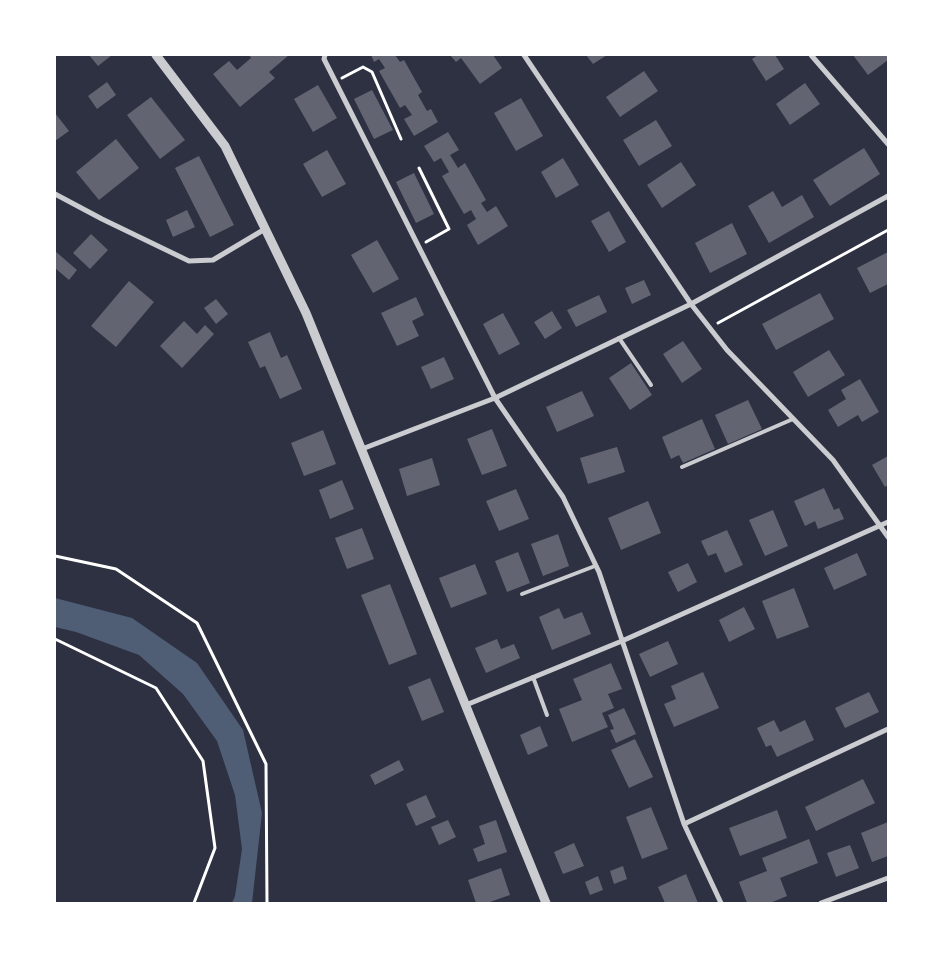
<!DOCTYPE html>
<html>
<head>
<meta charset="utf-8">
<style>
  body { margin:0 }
  #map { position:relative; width:943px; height:958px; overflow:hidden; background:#2d3142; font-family:Lora,serif }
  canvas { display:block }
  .frame { position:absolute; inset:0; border:56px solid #fff; pointer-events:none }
</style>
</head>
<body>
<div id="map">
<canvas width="943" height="958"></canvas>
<div class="frame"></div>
</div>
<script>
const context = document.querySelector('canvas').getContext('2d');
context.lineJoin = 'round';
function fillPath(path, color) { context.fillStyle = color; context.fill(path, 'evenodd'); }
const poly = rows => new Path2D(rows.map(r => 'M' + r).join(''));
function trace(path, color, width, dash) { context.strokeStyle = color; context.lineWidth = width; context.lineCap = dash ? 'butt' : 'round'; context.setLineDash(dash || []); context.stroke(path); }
fillPath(poly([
  [55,598,132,618,197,663,243,730,262,813,252,903,232,903,235,896,242,849,235,795,217,741,183,694,139,655,76,632,55,627]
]), '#4f5d75');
fillPath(poly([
  [89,55,112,55,98,66],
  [249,55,289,55,269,72,275,78,240,107,213,74,229,61,237,70,251,58],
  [371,55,395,55,400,62,404,60,422,92,418,95,427,111,431,109,438,122,414,136,404,119,412,115,405,105,400,108,379,71,385,68,379,59,374,62],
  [450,55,493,55,502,68,480,84,461,58,456,62],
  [586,55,607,55,593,64],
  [758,55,775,55,784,69,766,81,752,59],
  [853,55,888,55,888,60,868,75],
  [644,71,658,91,620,117,606,97],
  [107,82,116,95,97,109,88,96],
  [805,83,820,104,790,125,776,104],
  [318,85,337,118,313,132,294,99],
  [372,90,393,130,374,139,354,99],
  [151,97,185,140,160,159,127,115],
  [521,98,543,136,516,151,494,113],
  [55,113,69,131,55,141],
  [656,120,672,146,639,166,623,140],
  [448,132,459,150,450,155,458,168,465,163,486,200,481,203,487,212,496,206,508,226,478,245,467,225,476,219,471,210,464,214,442,176,449,172,441,158,434,162,424,146],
  [116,139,139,168,99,200,76,172],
  [864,148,880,174,830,206,813,180],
  [327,150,346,184,322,197,303,164],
  [199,156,234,225,210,237,175,168],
  [563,158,579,185,556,198,541,172],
  [681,162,696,185,662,208,647,185],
  [414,173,434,214,416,223,396,182],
  [773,191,782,207,802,195,814,217,769,243,748,206],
  [187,210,195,227,173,237,166,220],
  [609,211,626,242,609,252,591,221],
  [732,223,747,254,710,273,695,243],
  [91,234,108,250,90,269,73,253],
  [377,240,399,279,373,293,351,255],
  [55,251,77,270,69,280,55,268],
  [888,252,888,284,870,293,857,268],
  [644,280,651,295,632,304,625,288],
  [129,281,154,302,116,347,91,326],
  [820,293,834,319,776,350,762,324],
  [599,295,607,312,576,327,567,310],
  [416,297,424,315,412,321,419,336,397,346,381,313],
  [216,299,228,314,216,324,204,308],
  [552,311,562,328,545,339,534,322],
  [503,313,520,344,499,355,483,324],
  [184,321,197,334,205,325,214,334,182,368,160,346],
  [270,332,281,358,287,355,302,389,280,399,265,366,260,368,248,342],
  [683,341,702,369,682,383,663,354],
  [829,350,845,375,808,397,793,372],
  [444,357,454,379,431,389,421,367],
  [631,363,652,395,630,410,609,378],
  [860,379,879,412,862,422,858,415,838,427,828,410,846,399,841,390],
  [582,391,594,416,557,432,546,407],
  [748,400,762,429,728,444,715,415],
  [702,419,715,449,683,463,679,455,671,459,662,437],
  [492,429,507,466,482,475,467,439],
  [323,430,336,464,304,476,291,443],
  [617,447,625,472,588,484,580,458],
  [888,456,888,485,885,487,872,465],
  [432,458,440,485,407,496,399,469],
  [342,480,354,509,330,519,319,490],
  [824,488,834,510,839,508,844,519,818,529,815,521,805,526,794,501],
  [516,489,529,519,499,531,486,501],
  [648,501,661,533,621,550,608,518],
  [773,510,788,546,765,556,749,520],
  [362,528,374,559,347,569,335,538],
  [727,530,743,565,725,573,716,553,708,556,701,541],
  [558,534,569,566,543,576,531,544],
  [518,552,530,583,507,592,495,561],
  [857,553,867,575,834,590,824,568],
  [688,563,697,582,678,592,668,572],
  [475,564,487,594,451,608,439,578],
  [390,584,417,654,389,665,361,595],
  [794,588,809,627,777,639,762,601],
  [744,607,755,629,729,642,719,620],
  [559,608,564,619,582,612,591,634,552,650,539,617],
  [497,639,501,649,514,644,520,658,486,673,475,648],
  [668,641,678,664,650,677,639,654],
  [611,663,622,689,608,694,614,708,602,713,608,727,572,742,559,709,582,700,573,679],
  [703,672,719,708,674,727,664,704,676,699,671,686],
  [430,678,444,712,422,721,408,687],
  [869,692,879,712,845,728,835,708],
  [624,708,636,734,616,743,610,730,614,729,608,715],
  [774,720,780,732,805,720,814,740,777,757,771,745,766,747,757,728],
  [540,726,548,746,528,755,520,735],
  [635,739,653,777,629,788,611,750],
  [399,760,404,770,375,785,370,775],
  [863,779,875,803,816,831,805,807],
  [426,795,436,817,416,826,406,804],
  [651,807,668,849,642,859,626,817],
  [777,810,787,838,740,856,729,828],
  [448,820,456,837,439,845,431,827],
  [496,820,507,852,478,862,473,849,485,844,479,826],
  [888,822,888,856,872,862,861,833],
  [809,839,818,863,780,878,787,896,770,903,747,903,739,882,767,871,762,858],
  [574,843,584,866,563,874,554,852],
  [850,845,859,868,836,877,827,853],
  [623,866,627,879,614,884,610,871],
  [501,868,510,895,487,903,476,903,468,880],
  [686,874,698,903,665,903,658,887],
  [598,876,603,890,590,895,585,882]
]), '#626471');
trace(poly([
  [342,78,363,67,372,72,401,139],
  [419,168,449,229,426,242],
  [718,323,888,230],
  [55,556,116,569,197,623,266,764,267,903],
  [55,639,156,688,203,761,215,848,194,903]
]), '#fff', 3);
trace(poly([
  [619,338,651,385],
  [682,467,793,419],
  [522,594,595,566],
  [533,677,547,715]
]), '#caccd0', 4);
trace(poly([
  [325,55,324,59,495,398,563,497,599,572,684,824,721,903],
  [524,55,691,304,727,350,833,460,888,537],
  [811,55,888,144],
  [55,194,102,219,189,261,213,260,265,229],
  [362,449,495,398,691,304,888,196],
  [466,705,622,641,888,522],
  [684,824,888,729],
  [821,903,888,878]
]), '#caccd0', 5);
trace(poly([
  [156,55,225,146,306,313,546,903]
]), '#caccd0', 9);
</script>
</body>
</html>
